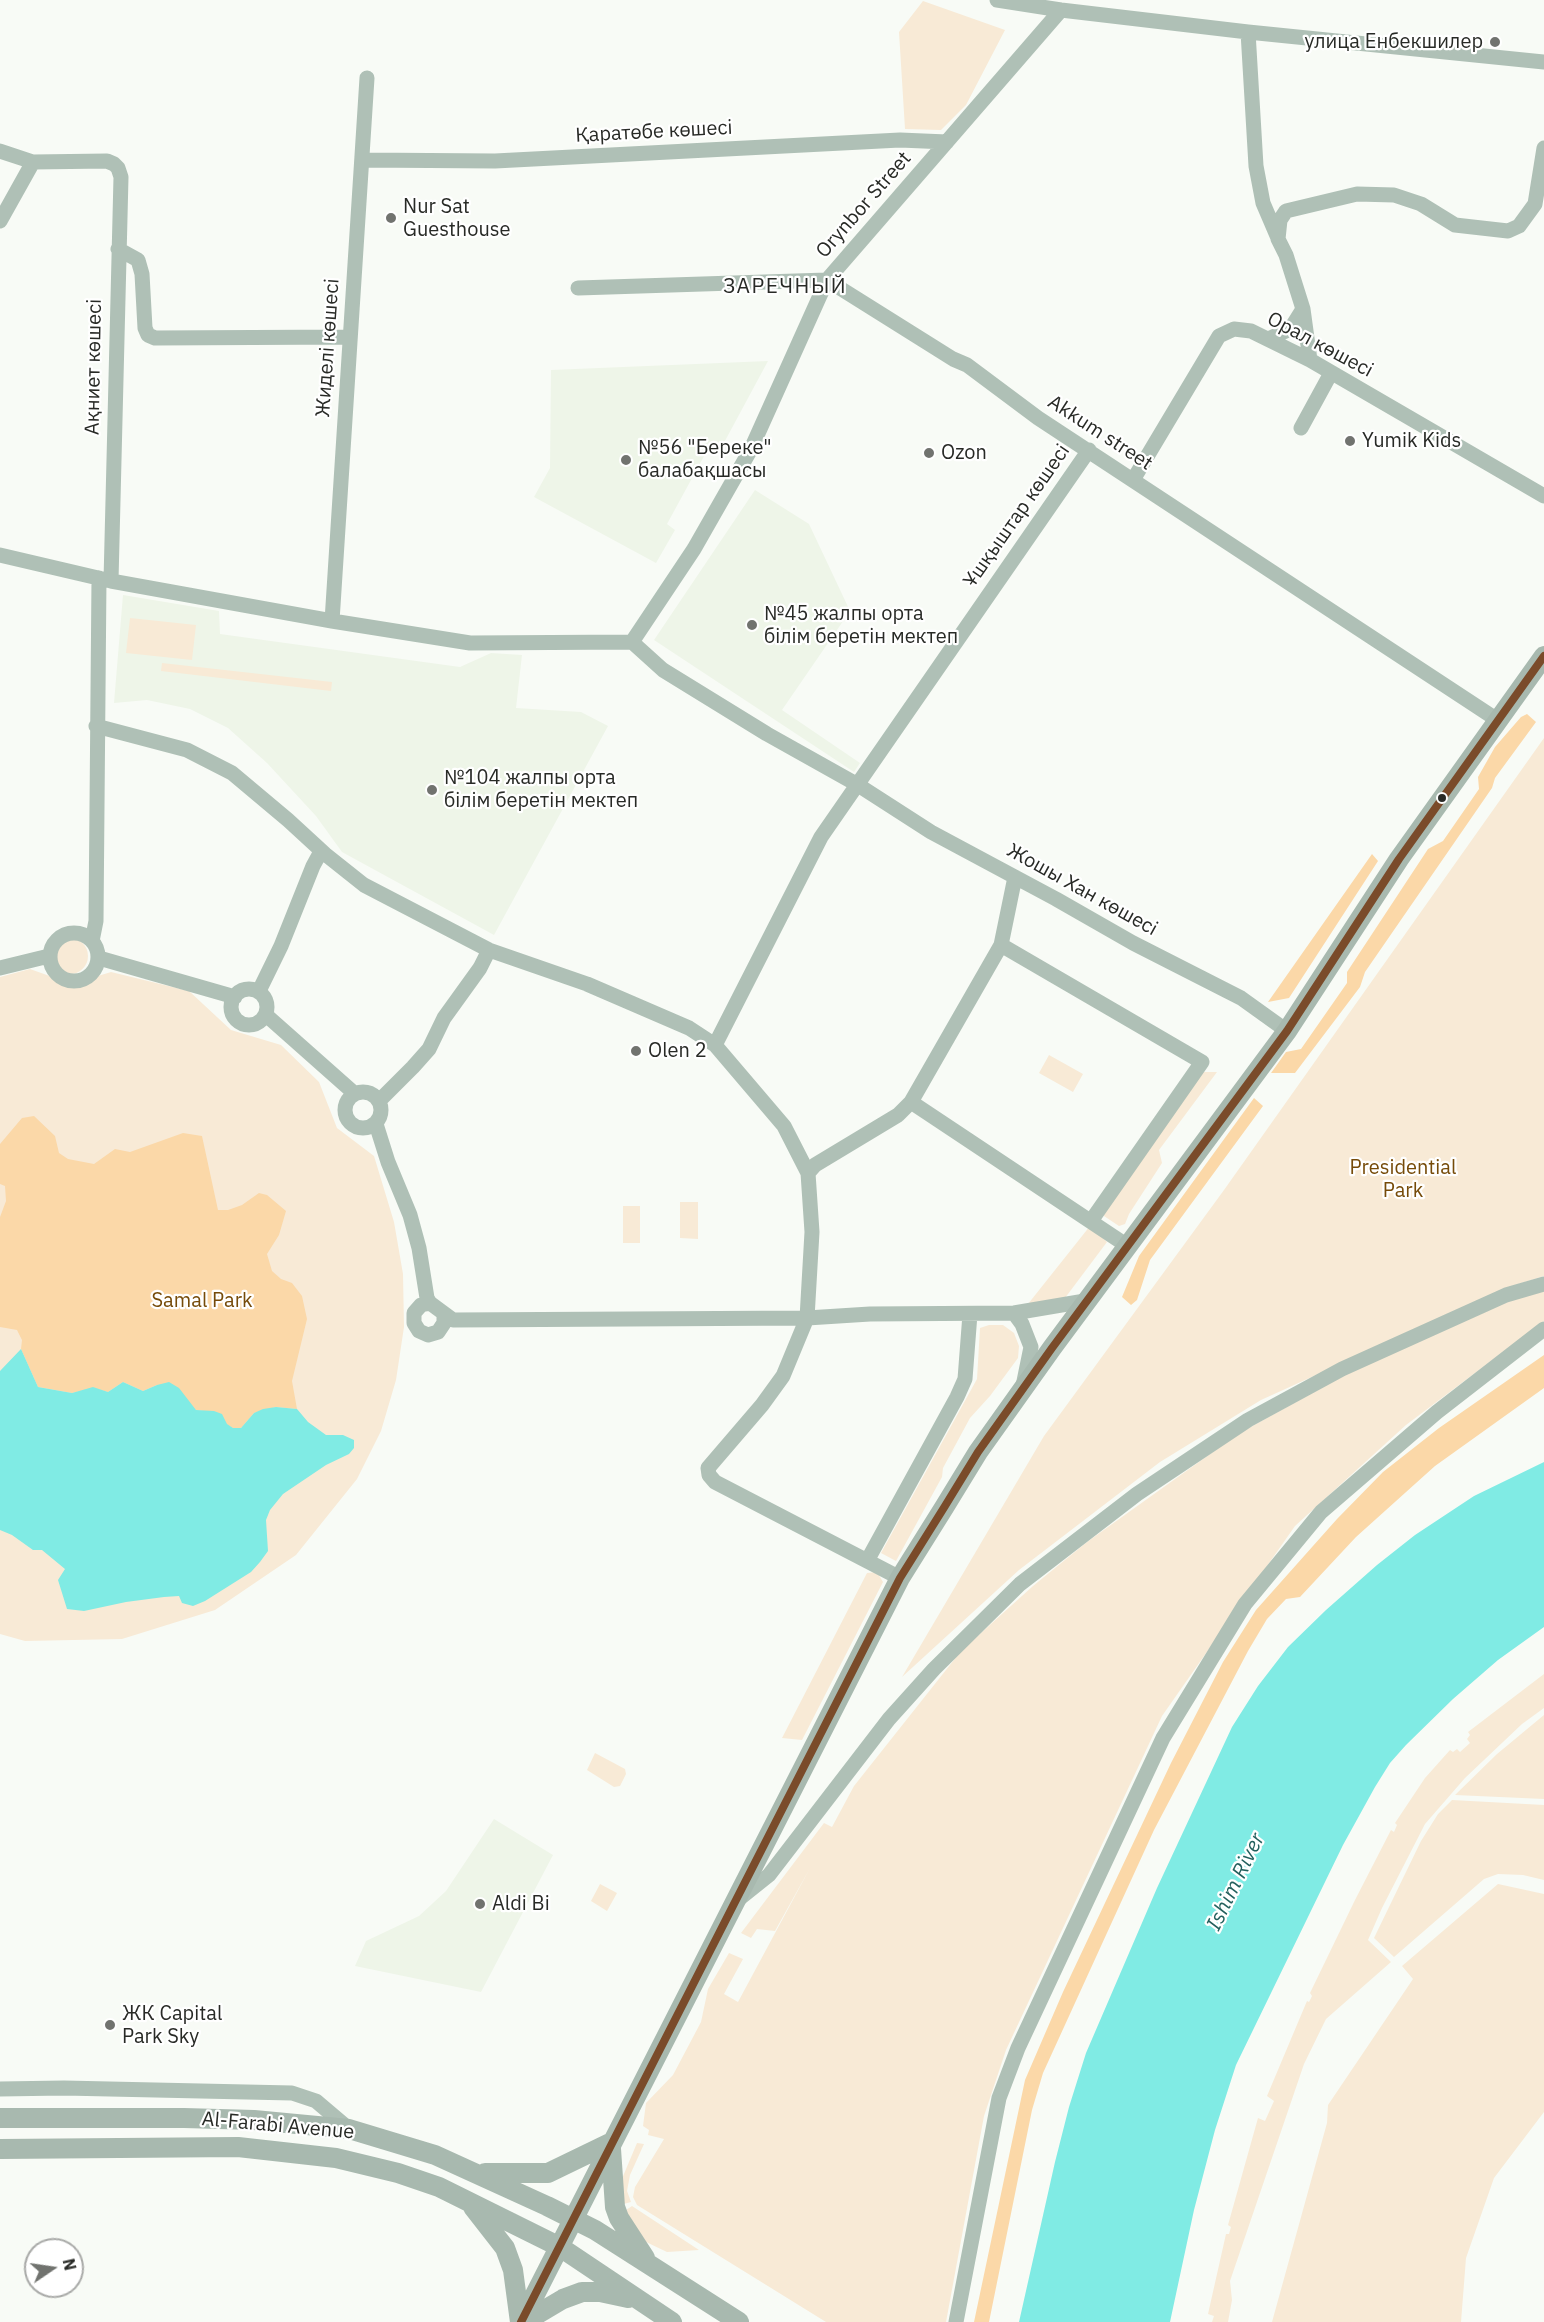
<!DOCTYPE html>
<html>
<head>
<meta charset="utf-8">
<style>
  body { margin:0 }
  #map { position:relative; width:1544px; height:2322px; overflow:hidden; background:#f8fbf6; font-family:"IBM Plex Sans",sans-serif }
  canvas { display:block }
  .north { position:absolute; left:24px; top:2238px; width:60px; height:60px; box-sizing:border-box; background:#fff; border:2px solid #a9aaa8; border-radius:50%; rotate:77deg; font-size:16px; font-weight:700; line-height:24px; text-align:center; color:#282a26 }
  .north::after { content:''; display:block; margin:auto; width:21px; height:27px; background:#71736f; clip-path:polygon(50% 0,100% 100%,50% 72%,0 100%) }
</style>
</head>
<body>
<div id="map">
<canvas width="1544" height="2322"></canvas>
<div class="north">N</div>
</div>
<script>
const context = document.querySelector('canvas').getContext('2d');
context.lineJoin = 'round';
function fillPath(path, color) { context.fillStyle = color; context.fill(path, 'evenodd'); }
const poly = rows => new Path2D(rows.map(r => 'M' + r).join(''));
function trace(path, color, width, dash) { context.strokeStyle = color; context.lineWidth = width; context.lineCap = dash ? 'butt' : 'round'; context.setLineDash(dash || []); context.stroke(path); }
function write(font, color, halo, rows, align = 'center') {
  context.font = font + ' "IBM Plex Sans",sans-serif'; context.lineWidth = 4.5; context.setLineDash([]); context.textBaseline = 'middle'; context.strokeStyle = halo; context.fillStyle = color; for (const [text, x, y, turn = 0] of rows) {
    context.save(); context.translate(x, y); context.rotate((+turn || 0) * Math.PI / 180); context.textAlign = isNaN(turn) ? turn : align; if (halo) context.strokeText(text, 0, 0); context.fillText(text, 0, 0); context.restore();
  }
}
fillPath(poly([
  [768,361,719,452,709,447,667,524,675,530,656,563,534,497,550,468,551,370],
  [755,490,809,524,850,611,782,710,860,763,854,772,654,640],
  [123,595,219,611,220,634,460,667,491,653,522,655,516,708,581,712,608,726,494,935,342,852,316,816,267,763,228,728,190,709,147,700,114,703],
  [494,1819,553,1855,481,1992,355,1966,366,1941,419,1916,446,1891]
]), '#eef5e8');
fillPath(poly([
  [923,1,1005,30,966,105,941,130,905,129,899,32],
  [130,618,196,625,192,660,126,653],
  [162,663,332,682,331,691,161,671],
  [1544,738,1544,1276,1512,1286,1261,1400,1160,1462,1019,1570,902,1677,1044,1436,1224,1190],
  '52 956a18 18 0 1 1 36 0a18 18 0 1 1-36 0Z',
  [30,969,72,984,111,972,189,991,231,1030,281,1045,319,1082,337,1128,374,1156,394,1222,403,1274,404,1327,396,1380,381,1431,357,1479,296,1555,215,1610,122,1639,25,1641,0,1634,0,977],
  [1049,1055,1083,1074,1073,1092,1039,1073],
  [1202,1072,1217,1072,1159,1150,1162,1163,1129,1214,1125,1224,1119,1226,1104,1216,1103,1210],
  [680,1202,698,1202,698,1239,680,1238],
  [623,1206,640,1206,640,1243,623,1243],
  [1090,1226,1107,1242,1065,1298,1028,1304],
  [1544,1289,1544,1321,1406,1425,1295,1526,1162,1716,1006,2050,984,2116,946,2322,826,2322,637,2205,633,2197,635,2187,664,2139,648,2135,649,2130,643,2126,646,2103,673,2075,701,2022,708,1989,729,1953,743,1959,724,1994,738,2002,810,1868,775,1931,757,1929,751,1938,741,1933,824,1823,832,1827,854,1786,961,1651,1033,1586,1087,1542,1238,1434,1368,1362,1499,1305],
  [989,1325,1003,1325,1014,1333,1019,1346,1018,1358,990,1396,970,1418,943,1468,942,1477,896,1561,881,1553,977,1379,980,1328],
  [877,1572,883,1582,802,1740,782,1738,867,1573],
  [1544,1674,1544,1708,1522,1724,1465,1778,1425,1824,1382,1908,1368,1940,1391,1962,1326,2019,1304,2064,1230,2281,1232,2300,1228,2322,1212,2322,1214,2316,1208,2314,1226,2234,1229,2234,1231,2227,1228,2225,1258,2118,1265,2121,1274,2101,1267,2096,1307,2001,1309,2002,1312,1996,1310,1993,1355,1900,1391,1830,1394,1832,1397,1825,1395,1823,1425,1778,1450,1750,1453,1752,1457,1749,1460,1752,1470,1743,1467,1739,1470,1735,1468,1732],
  [1544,1715,1544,1799,1455,1795,1497,1754],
  [595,1753,625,1769,626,1774,620,1786,614,1787,587,1770],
  [1452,1800,1544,1805,1544,1880,1523,1875,1498,1874,1484,1879,1394,1957,1374,1938,1421,1841,1438,1814],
  [600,1884,617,1893,607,1911,591,1901],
  [1498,1884,1544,1894,1544,2112,1494,2178,1466,2258,1461,2322,1272,2322,1327,2123,1328,2105,1413,1979,1402,1966],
  [637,2143,644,2144,630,2175,627,2191,631,2202,620,2205,621,2181],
  [632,2206,699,2250,667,2252,644,2241,623,2212]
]), '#f8ead6');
fillPath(poly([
  [1527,714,1536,722,1495,778,1492,788,1365,972,1360,987,1295,1073,1271,1073,1286,1052,1301,1049,1347,983,1347,972,1428,849,1443,841,1479,789,1478,777,1495,747,1521,717],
  [1372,854,1378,861,1289,998,1268,1002],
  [1254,1098,1263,1106,1150,1260,1137,1300,1131,1305,1122,1297,1139,1256],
  [34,1116,55,1136,59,1153,68,1159,94,1164,115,1149,130,1152,183,1133,202,1136,218,1210,228,1210,242,1205,259,1193,267,1195,286,1211,279,1235,267,1254,272,1271,281,1279,292,1283,302,1296,307,1319,292,1381,297,1409,276,1407,254,1413,241,1428,233,1428,204,1411,196,1410,157,1385,143,1391,123,1382,108,1392,93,1388,72,1393,38,1387,21,1349,22,1340,17,1330,0,1327,0,1217,6,1201,5,1186,0,1184,0,1144,22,1118],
  [1544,1355,1544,1388,1435,1466,1356,1537,1300,1597,1286,1599,1267,1619,1248,1651,1154,1830,1043,2073,1032,2110,989,2322,974,2322,1025,2080,1063,1992,1171,1763,1223,1662,1256,1610,1337,1519,1383,1472,1439,1428]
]), '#fbd8a8');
fillPath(poly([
  [21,1349,38,1387,72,1393,93,1387,108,1392,123,1382,143,1391,157,1385,169,1382,179,1388,196,1410,214,1411,222,1414,227,1424,233,1428,241,1428,254,1413,263,1409,276,1407,297,1409,308,1422,326,1435,343,1435,354,1440,354,1448,349,1454,326,1465,283,1494,270,1510,266,1520,268,1551,260,1562,251,1572,205,1601,193,1606,182,1603,179,1596,164,1597,126,1602,84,1611,67,1609,58,1580,65,1569,42,1550,33,1550,12,1535,0,1530,0,1371],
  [1544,1462,1544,1627,1498,1660,1453,1699,1406,1745,1390,1763,1375,1787,1343,1845,1236,2065,1215,2130,1194,2210,1170,2322,1019,2322,1055,2162,1069,2107,1086,2053,1157,1888,1232,1727,1258,1686,1288,1647,1326,1610,1377,1565,1415,1535,1474,1496]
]), '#80ebe4');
trace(poly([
  [997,0,1061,10,1248,32,1544,62],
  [1248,32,1256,166,1263,203,1278,238],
  [0,151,33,162,107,161,114,164,118,168,121,177,111,581],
  [363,160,495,161,900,140,947,142],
  [0,221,33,162],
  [118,249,138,260,142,274,145,328,148,335,155,338,350,337],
  [578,288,827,280,953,359,967,365,1038,418,1499,721],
  [1268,339,1286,331,1293,325,1303,309],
  [1310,360,1303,309,1286,255,1278,239,1280,220,1286,211,1357,194,1394,195,1421,204,1455,225,1508,231,1519,226,1535,204,1544,148],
  [1301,428,1331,373],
  [1133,480,1219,336,1234,329,1251,331,1310,360,1544,496],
  [0,555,111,581,332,621,470,643,632,642],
  [332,621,367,78],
  [632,642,694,549,751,449,827,280,1061,10],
  [632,642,663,670,767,734,858,785,931,832,1056,899,1133,943,1241,998,1287,1031],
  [96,726,187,750,232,773,288,820,325,854,364,885,489,950,587,984,689,1028,715,1045,784,1126,808,1173,812,1232,807,1318,870,1314,1014,1313,1085,1301],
  '50 957a24 24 0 1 1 48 0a24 24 0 1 1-48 0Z',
  [92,941,96,921,99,578],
  [1001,945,1015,877],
  [99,958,235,997],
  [0,968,49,956],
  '231 1007a18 18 0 1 1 36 0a18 18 0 1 1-36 0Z',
  [259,991,281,946,313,866,319,855,325,854],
  [266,1015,354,1093],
  [715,1045,821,837,1089,450],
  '345 1110a18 18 0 1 1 36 0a18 18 0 1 1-36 0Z',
  [379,1101,413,1067,429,1049,444,1018,480,968,489,950],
  [376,1124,388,1162,410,1215,419,1248,427,1298,430,1303,453,1320,807,1318,783,1376,762,1405,708,1468,709,1475,715,1482,900,1578],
  [808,1173,815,1165,898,1115,911,1102],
  [1091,1221,1202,1062,1001,945,911,1102,1126,1245],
  [430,1303,421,1305,414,1313,414,1323,419,1331,428,1335,438,1332,444,1323,444,1315],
  [1014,1313,1022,1324,1031,1347,1023,1386],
  [867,1561,957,1397,965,1379,970,1314],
  [739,1899,769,1875,889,1719,934,1669,1020,1584,1137,1494,1248,1420,1342,1369,1506,1295,1544,1284],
  [0,2089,64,2088,292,2093,316,2101,349,2129],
  [956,2322,999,2098,1018,2048,1163,1738,1245,1604,1321,1512,1437,1412,1544,1329]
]), '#afc0b6', 15);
trace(poly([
  [0,2118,184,2118,254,2120,349,2129,435,2155,547,2206,595,2230,739,2322],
  [0,2149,238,2147,336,2158,398,2173,439,2187,560,2247,672,2322],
  [611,2149,615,2207,619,2218,645,2258],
  [485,2173,548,2173,610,2143],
  [473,2207,505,2248,513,2270,520,2322],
  [521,2322,900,1578,945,1506,978,1452,1052,1348,1287,1031,1399,859,1544,656],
  [524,2322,563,2299,582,2292,600,2292,628,2298]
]), '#a8b9af', 20);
trace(poly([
  [521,2322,900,1578,945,1506,978,1452,1052,1348,1287,1031,1399,859,1544,656]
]), '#7a4b2a', 8);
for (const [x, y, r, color] of [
  [1495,42,6,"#71736f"],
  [391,218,6,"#71736f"],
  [1350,441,6,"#71736f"],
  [929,453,6,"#71736f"],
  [626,460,6,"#71736f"],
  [752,625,6,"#71736f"],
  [432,790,6,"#71736f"],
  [1442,798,5,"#282a26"],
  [636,1051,6,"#71736f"],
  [480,1904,6,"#71736f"],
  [110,2025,6,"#71736f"]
]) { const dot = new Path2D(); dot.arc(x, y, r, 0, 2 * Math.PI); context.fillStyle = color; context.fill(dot); trace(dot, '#fff', 2); }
write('20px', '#282a26', '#fff', [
  ["улица Енбекшилер",1483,42,"right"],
  ["Nur Sat",403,207],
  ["Guesthouse",403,230],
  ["Yumik Kids",1362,441],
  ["№56 \"Береке\"",638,448],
  ["балабақшасы",638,471],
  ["Ozon",941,453],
  ["№45 жалпы орта",764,614],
  ["білім беретін мектеп",764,637],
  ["№104 жалпы орта",444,778],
  ["білім беретін мектеп",444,801],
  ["Olen 2",648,1051],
  ["Aldi Bi",492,1904],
  ["ЖК Capital",122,2014],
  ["Park Sky",122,2037]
], 'left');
write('20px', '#282a26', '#fff', [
  ["Қаратөбе көшесі",654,132,-3],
  ["Orynbor Street",864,205,-49],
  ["Орал көшесі",1320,345,28],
  ["Жиделі көшесі",328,348,-86],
  ["Ақниет көшесі",94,367,-89],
  ["Akkum street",1100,433,33],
  ["Ұшқыштар көшесі",1017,516,-55],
  ["Жошы Хан көшесі",1082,890,29],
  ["Al-Farabi Avenue",278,2126,5]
]);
write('20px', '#764b09', '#fff', [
  ["Presidential",1403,1168],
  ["Park",1403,1191],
  ["Samal Park",202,1301]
]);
context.letterSpacing = '1.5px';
write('21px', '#282a26', '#fff', [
  ["ЗАРЕЧНЫЙ",785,287]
]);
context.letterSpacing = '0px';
write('italic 21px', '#23605d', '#fff', [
  ["Ishim River",1236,1882,-64]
]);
</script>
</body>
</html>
